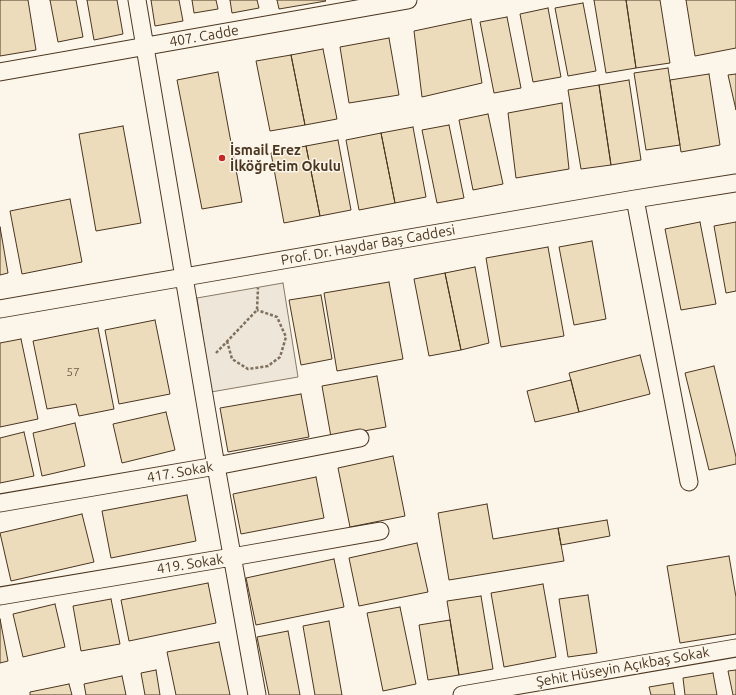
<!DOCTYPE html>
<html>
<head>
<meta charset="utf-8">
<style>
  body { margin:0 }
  canvas { display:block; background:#fbf6e9 }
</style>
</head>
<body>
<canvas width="736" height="695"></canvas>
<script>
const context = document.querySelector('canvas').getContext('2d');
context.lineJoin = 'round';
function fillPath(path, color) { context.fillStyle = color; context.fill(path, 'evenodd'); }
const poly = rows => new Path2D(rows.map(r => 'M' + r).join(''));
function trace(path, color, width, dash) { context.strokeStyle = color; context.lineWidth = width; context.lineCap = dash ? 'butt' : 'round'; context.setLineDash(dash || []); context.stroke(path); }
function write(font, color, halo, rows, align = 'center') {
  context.font = font + ' Ubuntu,sans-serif'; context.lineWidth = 3; context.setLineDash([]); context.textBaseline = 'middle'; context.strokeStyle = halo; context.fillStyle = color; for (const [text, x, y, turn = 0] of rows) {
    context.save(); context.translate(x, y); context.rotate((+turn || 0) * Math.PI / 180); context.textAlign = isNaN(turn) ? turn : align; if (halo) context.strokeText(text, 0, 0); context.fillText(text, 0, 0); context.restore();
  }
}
const green = poly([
  [283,283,298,377,211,392,197,298,283,283]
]);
fillPath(green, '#ede6d9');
trace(green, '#887966', 1);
const building = poly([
  [0,0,28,0,36,50,0,56,0,0],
  [50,0,76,0,83,37,58,42,50,0],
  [87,0,117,0,123,34,94,40,87,0],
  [151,0,179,0,183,21,155,26,151,0],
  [192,0,216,0,218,9,194,13,192,0],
  [230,0,257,0,259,8,232,13,230,0],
  [277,0,325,0,326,1,279,9,277,0],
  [594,0,626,0,636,68,606,73,594,0],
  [626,0,660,0,670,63,636,68,626,0],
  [686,0,736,0,736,48,695,56,686,0],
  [583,3,596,71,568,76,555,8,583,3],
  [548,8,561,77,533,82,520,14,548,8],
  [507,17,521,88,494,93,480,22,507,17],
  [471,19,482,83,422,97,414,31,471,19],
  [389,38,399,95,349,103,340,47,389,38],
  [323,49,337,119,305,125,291,55,323,49],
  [291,55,305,125,270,131,256,61,291,55],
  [668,68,680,145,646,150,634,73,668,68],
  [218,72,242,202,202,209,177,80,218,72],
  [709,74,720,145,681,152,670,80,709,74],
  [736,74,736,110,728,75,736,74],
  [629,80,641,160,611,165,599,85,629,80],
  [599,85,611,165,581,169,568,90,599,85],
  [562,103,569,169,516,178,508,113,562,103],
  [488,114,503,184,473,190,459,120,488,114],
  [449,125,464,198,437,203,422,130,449,125],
  [123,126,141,223,96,231,79,134,123,126],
  [413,127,426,197,395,203,381,133,413,127],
  [381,133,395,203,359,210,346,140,381,133],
  [338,140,351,210,320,216,306,146,338,140],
  [306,146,320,216,284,223,271,153,306,146],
  [70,199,82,262,22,274,10,211,70,199],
  [700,222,716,304,681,310,665,229,700,222],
  [736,222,736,291,726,293,714,226,736,222],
  [0,227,8,273,0,275,0,227],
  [592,241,606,319,574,325,559,247,592,241],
  [548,247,564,336,501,347,486,258,548,247],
  [475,267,489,343,461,350,445,273,475,267],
  [445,273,461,350,429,356,414,279,445,273],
  [389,282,403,359,337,371,324,293,389,282],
  [321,295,332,359,301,365,289,300,321,295],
  [155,320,170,394,119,404,105,330,155,320],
  [98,328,114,409,79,416,76,404,47,409,33,341,98,328],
  [21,339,38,419,0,427,0,343,21,339],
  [640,355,650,394,579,412,569,373,640,355],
  [714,366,736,457,736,464,709,470,685,373,714,366],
  [377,376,386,427,331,437,322,386,377,376],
  [571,380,579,412,535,422,527,391,571,380],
  [301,394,309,437,228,452,220,408,301,394],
  [166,412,175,450,122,463,113,424,166,412],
  [75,423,85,466,42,476,33,433,75,423],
  [24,432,34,476,0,483,0,438,24,432],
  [393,456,405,516,350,527,338,468,393,456],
  [316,477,324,518,241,534,233,494,316,477],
  [187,495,196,541,111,558,102,511,187,495],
  [487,504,493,539,558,528,564,561,449,580,438,513,487,504],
  [82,514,94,562,11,581,0,533,82,514],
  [607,520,610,536,561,545,558,528,607,520],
  [417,543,428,592,359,606,349,558,417,543],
  [729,556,736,597,736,634,680,643,667,566,729,556],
  [334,559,344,607,256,625,246,578,334,559],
  [208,583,216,623,129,641,121,600,208,583],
  [543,584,556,657,504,667,491,593,543,584],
  [588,595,597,653,568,657,559,599,588,595],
  [481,596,493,669,459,675,447,601,481,596],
  [111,599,120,644,81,651,73,606,111,599],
  [55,604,65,647,23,657,13,614,55,604],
  [400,607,416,684,383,691,367,613,400,607],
  [0,619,8,661,0,663,0,619],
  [450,620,459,675,428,680,419,625,450,620],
  [329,621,342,695,315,695,303,626,329,621],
  [288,631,300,695,269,695,257,637,288,631],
  [219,642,230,695,176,695,167,652,219,642],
  [156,670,160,695,145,695,141,673,156,670],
  [736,670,736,695,733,695,728,671,736,670],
  [713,673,717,695,685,695,683,678,713,673],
  [122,676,126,695,86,695,84,684,122,676],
  [673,683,675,695,651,695,649,687,673,683],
  [69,684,72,695,30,695,30,692,69,684]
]);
fillPath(building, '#ecdcbc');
trace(building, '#4a3520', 1);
const street = poly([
  [137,0,216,466,257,695],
  [0,72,408,0],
  [635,199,689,482],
  [0,309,635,199,736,183],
  [0,503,216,466,360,438],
  [0,596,232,557,380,531],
  [462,695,736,648]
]);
trace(street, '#4a3520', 19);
trace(poly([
  [227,341,232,359,248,369,268,366,280,357,286,337,277,317,257,310],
  [216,353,257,310,258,288]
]), '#7f6f5c', 2.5, [3, 2]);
trace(street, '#fbf6e9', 17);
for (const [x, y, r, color] of [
  [222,158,4,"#c62828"]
]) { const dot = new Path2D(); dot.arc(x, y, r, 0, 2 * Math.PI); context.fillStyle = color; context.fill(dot); trace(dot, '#fbf6e9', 1.5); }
write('12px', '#725f47', null, [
  ["57",73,372]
]);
write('14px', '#4a3520', '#fbf6e9', [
  ["407. Cadde",204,36,-10],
  ["Prof. Dr. Haydar Baş Caddesi",368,245,-10],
  ["417. Sokak",180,472,-10],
  ["419. Sokak",190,564,-9],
  ["Şehit Hüseyin Açıkbaş Sokak",623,667,-10]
]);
write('bold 14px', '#4a3520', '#fbf6e9', [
  ["İsmail Erez",230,150],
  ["İlköğretim Okulu",230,166]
], 'left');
</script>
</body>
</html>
